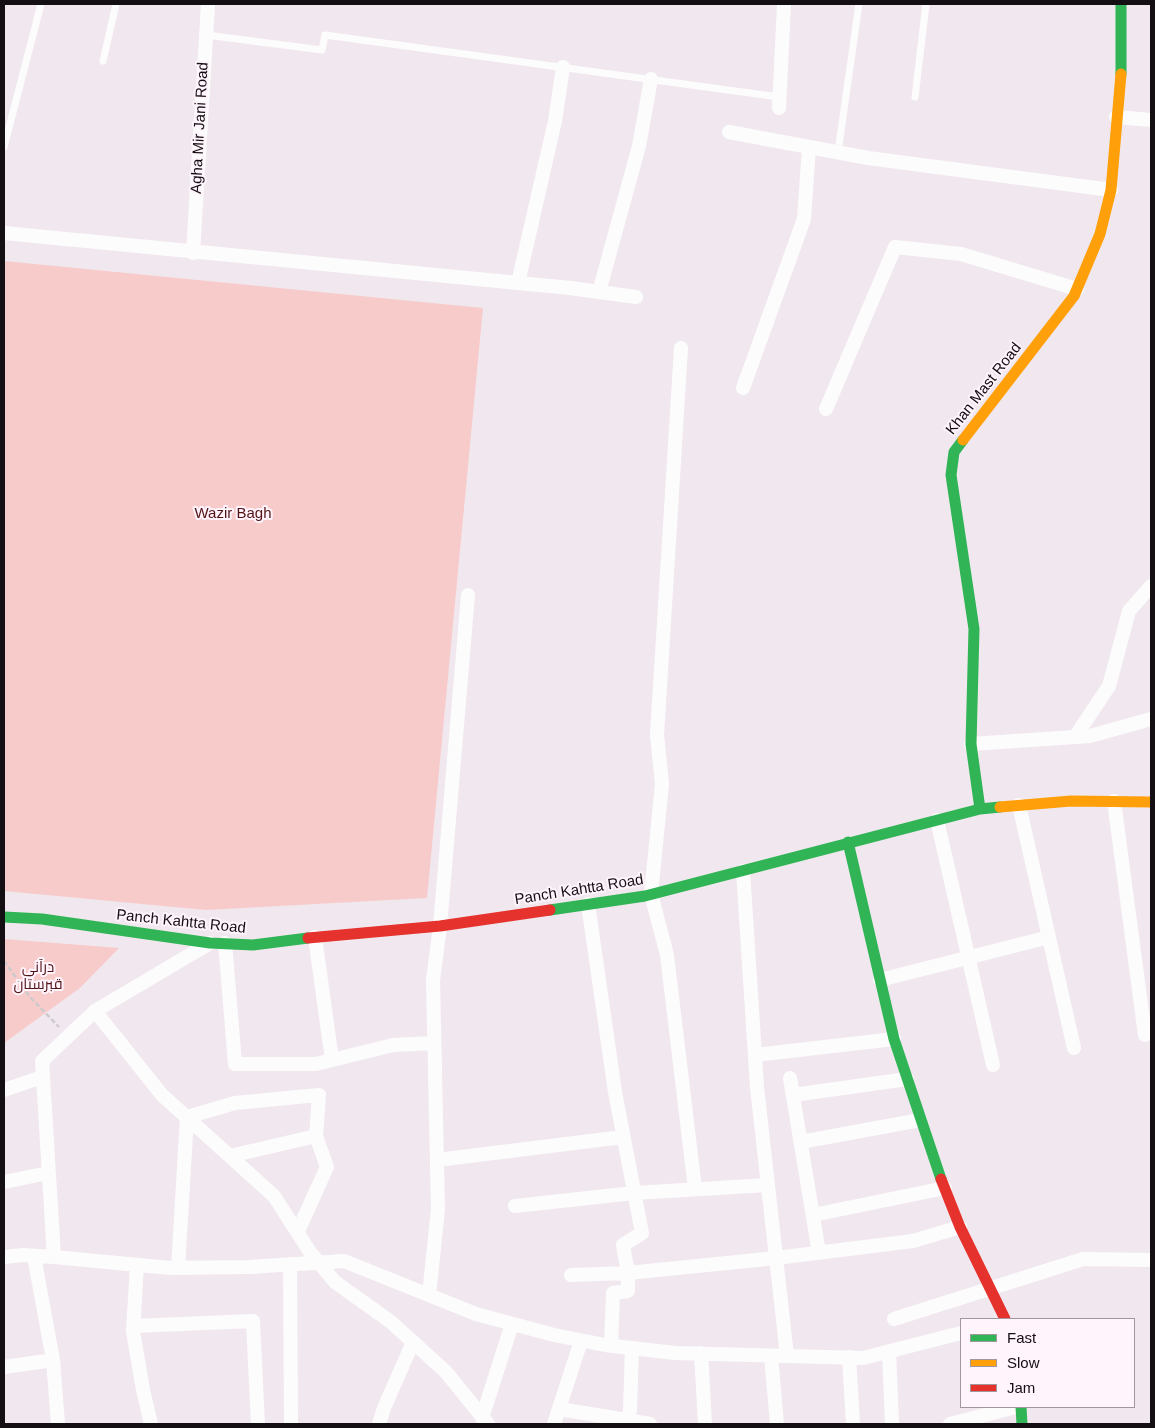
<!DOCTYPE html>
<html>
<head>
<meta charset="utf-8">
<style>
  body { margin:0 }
  #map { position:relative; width:1155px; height:1428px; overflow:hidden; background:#f0e8ee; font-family:Arial,sans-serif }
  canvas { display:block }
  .frame { position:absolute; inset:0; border:5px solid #130f12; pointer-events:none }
  .legend { position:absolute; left:960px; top:1318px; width:175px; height:90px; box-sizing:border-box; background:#fff4fc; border:1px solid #a1989e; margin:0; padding:6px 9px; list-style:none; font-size:15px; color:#130f12 }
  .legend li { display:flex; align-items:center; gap:10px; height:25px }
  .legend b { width:25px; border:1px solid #a1989e }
</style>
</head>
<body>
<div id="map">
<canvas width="1155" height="1428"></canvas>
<div class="frame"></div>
<ul class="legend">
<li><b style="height:6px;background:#30b455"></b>Fast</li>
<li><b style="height:6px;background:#ff9f0a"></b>Slow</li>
<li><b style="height:6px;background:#e5322d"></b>Jam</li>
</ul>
</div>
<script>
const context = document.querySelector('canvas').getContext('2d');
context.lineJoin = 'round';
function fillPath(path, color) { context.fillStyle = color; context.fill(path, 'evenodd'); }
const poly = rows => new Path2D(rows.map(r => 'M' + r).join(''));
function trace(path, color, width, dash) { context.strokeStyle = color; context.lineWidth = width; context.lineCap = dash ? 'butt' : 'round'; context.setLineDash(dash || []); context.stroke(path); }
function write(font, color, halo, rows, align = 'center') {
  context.font = font + ' Arial,Cairo,sans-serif'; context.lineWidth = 4; context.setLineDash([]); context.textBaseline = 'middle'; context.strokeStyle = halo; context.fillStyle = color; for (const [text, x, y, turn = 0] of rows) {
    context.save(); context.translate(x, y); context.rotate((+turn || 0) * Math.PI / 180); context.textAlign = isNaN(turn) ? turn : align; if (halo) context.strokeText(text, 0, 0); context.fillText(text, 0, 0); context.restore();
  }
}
fillPath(poly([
  [4,261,483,308,427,898,206,910,4,891],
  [4,939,119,948,80,988,4,1043]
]), '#f8cbcb');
trace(poly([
  [4,961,30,997,59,1027]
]), '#cdcacc', 2.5, [5, 2.5]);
trace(poly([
  [206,35,322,50,325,35,779,97],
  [103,61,116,4],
  [915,97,926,4],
  [4,147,41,4],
  [838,152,859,4]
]), '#fdfcfc', 7);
trace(poly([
  [779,108,784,4],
  [1116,117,1151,120],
  [729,132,868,158,1111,190],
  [4,233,570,288,636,297],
  [193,253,208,4],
  [518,283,555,121,563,67],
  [599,292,639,146,651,79],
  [681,348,657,735,662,784,651,894,667,955,695,1189],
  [743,388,804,219,809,147],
  [826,409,895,247,961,254,1077,289],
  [1075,737,1109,686,1129,611,1151,586],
  [971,744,1090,736,1151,719],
  [1114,801,1145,1035],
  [1019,805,1074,1048],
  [937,820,993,1065],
  [743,871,757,1087,787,1356],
  [588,904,615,1092,642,1233,623,1245,628,1273,628,1291,613,1293,611,1346],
  [315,937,332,1060],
  [225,943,235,1064,316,1064,393,1045,433,1043],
  [880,980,1049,937],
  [95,1011,162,1095,274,1196,310,1252,335,1282,391,1322,446,1372,488,1424],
  [755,1055,894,1039],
  [790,1078,819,1253],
  [4,1090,42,1077],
  [793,1095,907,1079],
  [801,1142,920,1120],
  [230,1156,316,1136],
  [437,1160,623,1137],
  [4,1182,48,1173],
  [515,1206,634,1193,768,1185],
  [813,1215,945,1188],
  [34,1256,53,1360,58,1424],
  [4,1257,23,1255,54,1257,170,1268,249,1267,344,1261,476,1314,554,1335,605,1345,675,1353,863,1358,961,1333],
  [54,1257,42,1061,95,1011,210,943],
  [290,1264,291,1424],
  [137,1265,133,1331,143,1390,151,1424],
  [178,1268,187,1117,235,1103,319,1095,316,1136,327,1167,298,1231],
  [571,1275,628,1273,776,1258,913,1241,960,1227],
  [429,1295,438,1209,433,980,440,926,468,595],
  [894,1319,1083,1259,1151,1260],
  [134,1326,253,1321,258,1424],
  [889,1351,892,1424],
  [701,1353,705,1424],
  [771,1356,777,1424],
  [849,1357,853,1424],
  [4,1367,53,1360],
  [560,1409,650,1424],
  [482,1418,512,1324],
  [379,1424,384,1408,413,1342],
  [554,1424,581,1341],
  [627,1424,630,1410,632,1348],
  [950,1424,1016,1407]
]), '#fdfcfc', 14);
trace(poly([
  [1121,4,1121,74],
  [963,440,954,452,951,475,974,629,971,744,980,809],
  [848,842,894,1039,941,1179],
  [550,910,645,896,980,809,1000,807],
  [4,917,42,919,210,943,253,945,308,938],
  [1021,1407,1022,1424]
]), '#30b455', 11);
trace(poly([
  [963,440,1074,296,1100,234,1111,190,1121,74],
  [1000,807,1071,801,1151,802]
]), '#ff9f0a', 11);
trace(poly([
  [308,938,440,926,550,910],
  [941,1179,960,1227,1005,1319]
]), '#e5322d', 11);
write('15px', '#130f12', '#fff4fc', [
  ["Agha Mir Jani Road",200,128,-87],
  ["Khan Mast Road",984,389,-52],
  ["Panch Kahtta Road",579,890,-9],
  ["Panch Kahtta Road",181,922,6]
]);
write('15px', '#521315', '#fff4fc', [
  ["Wazir Bagh",233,514],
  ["درآنی",38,968],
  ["قبرستان",38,985]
]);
</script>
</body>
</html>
